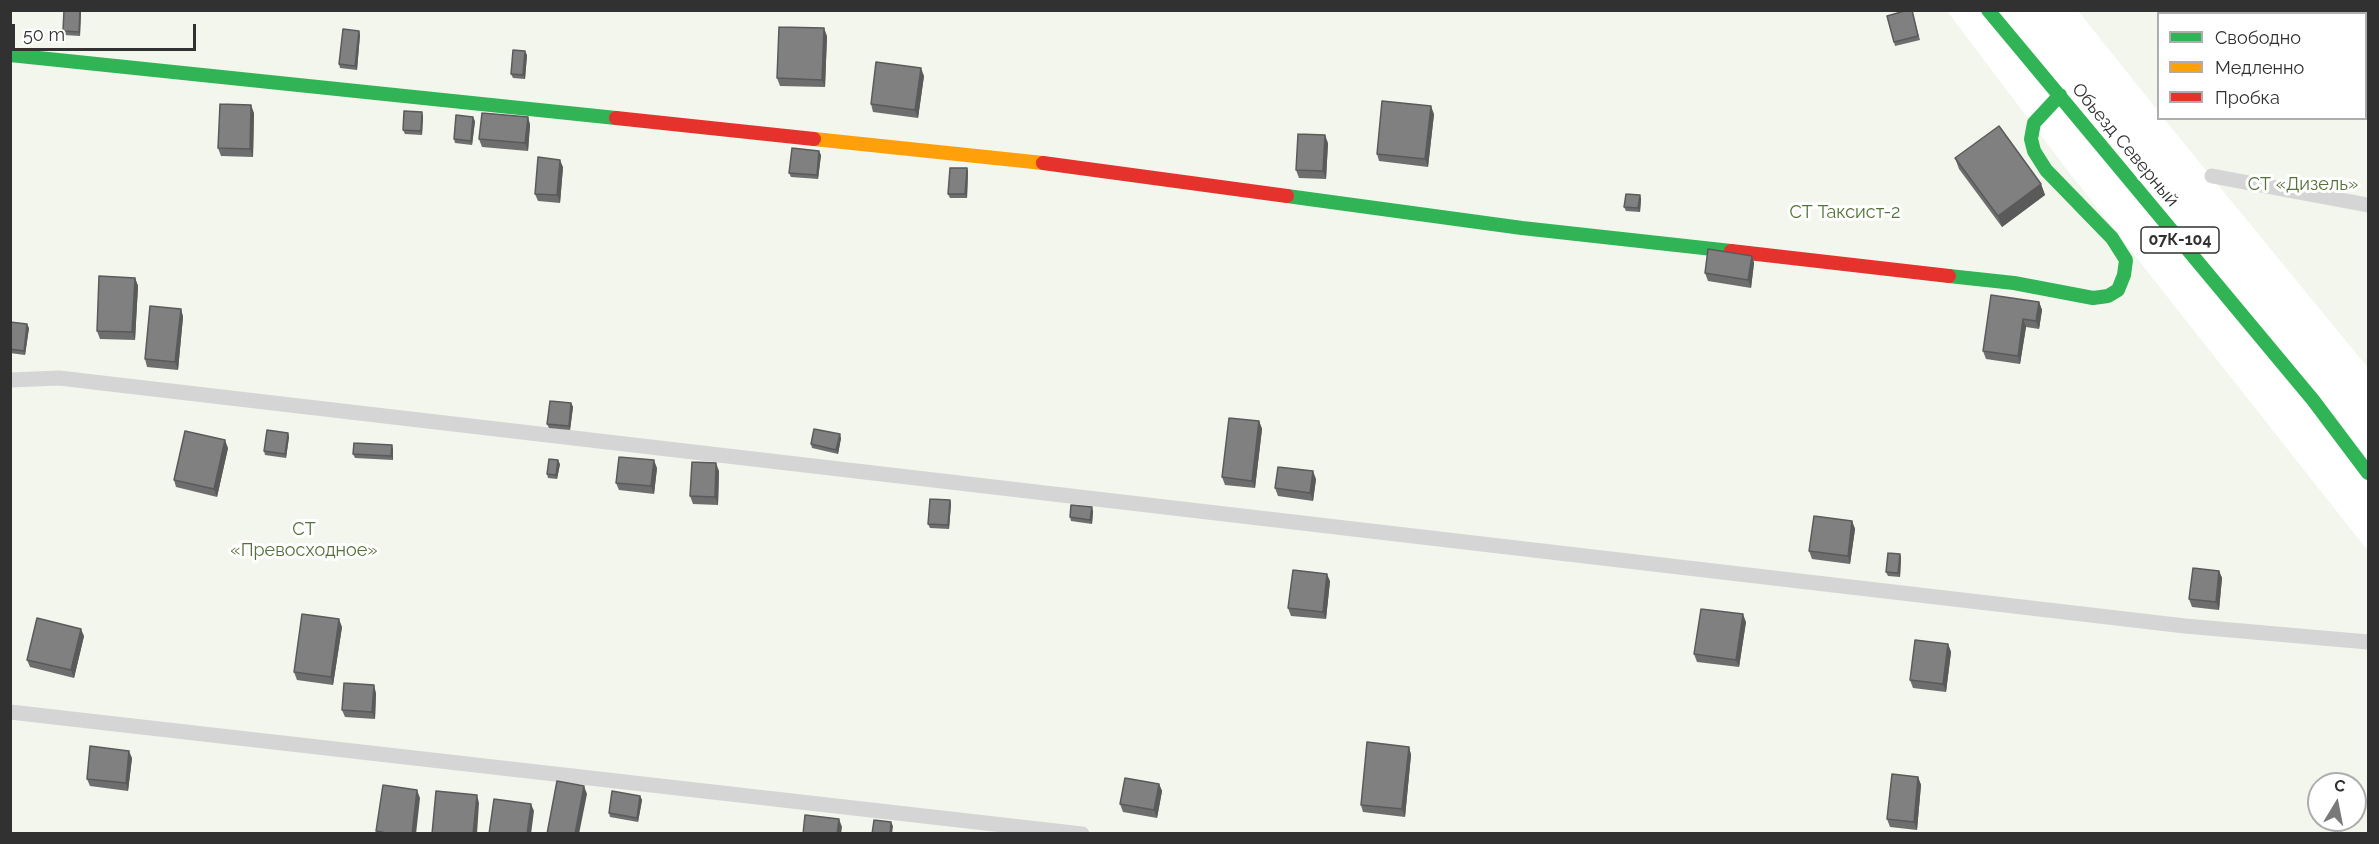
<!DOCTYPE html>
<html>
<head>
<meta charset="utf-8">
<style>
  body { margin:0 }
  #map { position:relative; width:2379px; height:844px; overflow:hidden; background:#fff; font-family:Raleway,sans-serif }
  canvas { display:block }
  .frame { position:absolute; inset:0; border:12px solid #313131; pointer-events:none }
  .legend { position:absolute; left:2157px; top:12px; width:210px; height:108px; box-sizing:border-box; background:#fff; border:2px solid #adadad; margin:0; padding:8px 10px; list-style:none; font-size:18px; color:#313131 }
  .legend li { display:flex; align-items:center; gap:12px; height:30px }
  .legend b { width:30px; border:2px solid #adadad }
  .north { position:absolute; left:2307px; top:772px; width:60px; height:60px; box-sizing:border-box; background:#fff; border:2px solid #adadad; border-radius:50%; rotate:10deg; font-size:16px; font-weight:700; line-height:24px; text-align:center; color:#313131 }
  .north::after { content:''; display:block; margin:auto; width:21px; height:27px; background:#797979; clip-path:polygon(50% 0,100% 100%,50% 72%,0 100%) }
  .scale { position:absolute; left:12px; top:24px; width:184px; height:27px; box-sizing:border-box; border:3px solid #313131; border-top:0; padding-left:8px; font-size:18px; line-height:21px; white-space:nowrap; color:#313131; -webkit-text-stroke:4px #fff; paint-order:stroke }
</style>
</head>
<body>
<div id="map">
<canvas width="2379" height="844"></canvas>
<div class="frame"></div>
<ul class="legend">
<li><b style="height:8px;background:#30b455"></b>Свободно</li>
<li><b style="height:8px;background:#ff9f0a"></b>Медленно</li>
<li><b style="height:8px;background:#e5322d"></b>Пробка</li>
</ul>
<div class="north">С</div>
<div class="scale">50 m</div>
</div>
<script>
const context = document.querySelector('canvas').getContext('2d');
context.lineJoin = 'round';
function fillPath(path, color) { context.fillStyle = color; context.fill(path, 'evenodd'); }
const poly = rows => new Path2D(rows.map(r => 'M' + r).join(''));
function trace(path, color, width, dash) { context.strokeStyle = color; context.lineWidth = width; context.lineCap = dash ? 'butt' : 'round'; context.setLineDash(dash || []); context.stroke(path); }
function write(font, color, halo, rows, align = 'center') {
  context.font = font + ' Raleway,sans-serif'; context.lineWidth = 6; context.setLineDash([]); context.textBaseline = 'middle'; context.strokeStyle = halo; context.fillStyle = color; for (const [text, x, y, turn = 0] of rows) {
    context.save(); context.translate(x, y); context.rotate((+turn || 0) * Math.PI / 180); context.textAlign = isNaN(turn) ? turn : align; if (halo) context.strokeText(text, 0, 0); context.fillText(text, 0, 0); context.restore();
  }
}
fillPath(poly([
  [10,11,1947,11,2068,171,2368,551,2368,833,11,833],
  [2319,784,2355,784,2355,820,2319,820],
  [2078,11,2368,11,2368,368,2164,119,2366,118,2366,14,2158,14,2158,111]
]), '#f2f6ed');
trace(poly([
  [2212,176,2368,205],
  [10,380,59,378,2185,626,2368,642],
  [10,712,1082,834]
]), '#d5d5d5', 15);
trace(poly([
  [1988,10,2313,400,2368,473],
  [10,55,616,118],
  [1287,196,1522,228,1731,251],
  [1949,276,2014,283,2093,298,2108,296,2118,290,2124,275,2126,260,2112,238,2046,170,2034,151,2031,139,2034,123,2060,95]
]), '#30b455', 14);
trace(poly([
  [814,139,1043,163]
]), '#ff9f0a', 14);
trace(poly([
  [616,118,814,139],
  [1043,163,1287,196],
  [1731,251,1949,276]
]), '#e5322d', 14);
fillPath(poly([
  [81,10,80,36,64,35,63,31],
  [1912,10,1920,40,1895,46,1894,42],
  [359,31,360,35,357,70,340,68,339,64],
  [827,36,825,87,780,86,777,78],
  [527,55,525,79,513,78,511,74],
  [924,76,918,118,873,112,871,104],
  [254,113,253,157,221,156,218,148],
  [1434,114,1428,167,1379,161,1377,154],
  [423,116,422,135,405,134,403,130],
  [528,117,530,125,528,151,482,147,479,139],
  [475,121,472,145,455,143,454,139],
  [1328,143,1326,179,1299,178,1296,170],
  [821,155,818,179,791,177,789,173],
  [1955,158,2041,184,2045,195,2002,227,1959,169],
  [563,167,560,203,538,201,535,194],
  [967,168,968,172,967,198,950,198,948,194],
  [1640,195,1641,199,1640,212,1626,211,1624,207],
  [1752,256,1754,263,1751,288,1708,281,1705,273],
  [135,278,138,286,135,340,100,339,97,331],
  [2039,302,2042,310,2039,329,2026,327,2020,364,1986,359,1983,351],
  [181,309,183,317,178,370,147,367,145,359],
  [10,322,29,328,25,355,10,353],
  [571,403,573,407,570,430,549,428,547,424],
  [1259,421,1262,429,1255,488,1225,485,1222,477],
  [288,433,289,437,286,458,265,455,264,451],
  [841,438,838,454,812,448,811,444],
  [228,448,217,497,176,487,174,480],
  [393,449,393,460,355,458,353,454],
  [560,464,557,479,548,478,547,474],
  [657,468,654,494,619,490,616,483],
  [719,471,718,505,693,504,690,496],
  [1316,479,1313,501,1278,496,1275,488],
  [950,500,951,504,949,529,930,528,928,524],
  [1093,511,1092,524,1071,521,1070,517],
  [1852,521,1855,529,1850,564,1812,559,1809,551],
  [1900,554,1901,558,1900,577,1888,576,1886,572],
  [2219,571,2222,578,2219,610,2192,607,2189,599],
  [1330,581,1326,619,1291,616,1288,608],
  [1746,622,1739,667,1697,662,1694,654],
  [342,627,333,685,297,680,294,672],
  [84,636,74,678,30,667,27,660],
  [1948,644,1951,652,1946,692,1913,688,1910,680],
  [376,693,375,719,345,717,342,710],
  [1409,747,1411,755,1405,817,1363,812,1361,805],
  [132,758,128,791,90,786,87,779],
  [1918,777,1921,785,1917,830,1890,827,1887,819],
  [1159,784,1162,791,1157,818,1123,812,1120,804],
  [640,796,642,800,638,822,610,817,609,813]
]), '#6e6e6e');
fillPath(poly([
  [80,10,81,10,80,36,79,32],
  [824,28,827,36,825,87,822,80],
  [359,31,360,35,357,70,355,66],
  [525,51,527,55,525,79,523,75],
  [921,68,924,76,918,118,915,110],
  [251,105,254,113,253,157,250,149],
  [1431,106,1434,114,1428,167,1425,159],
  [422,112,423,116,422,135,421,131],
  [473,117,475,121,472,145,471,141],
  [528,117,530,125,528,151,525,143],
  [1325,135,1328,143,1326,179,1323,171],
  [819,151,821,155,818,179,817,175],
  [560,160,563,167,560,203,557,195],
  [967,168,968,172,967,198,965,194],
  [2041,184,2045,195,2002,227,1998,216],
  [1640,195,1641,199,1640,212,1638,208],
  [1752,256,1754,263,1751,288,1748,280],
  [135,278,138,286,135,340,132,332],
  [2039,302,2042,310,2039,329,2036,321],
  [181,309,183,317,178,370,175,362],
  [2023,319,2026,327,2020,364,2018,356],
  [27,324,29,328,25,355,24,351],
  [571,403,573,407,570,430,569,426],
  [1259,421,1262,429,1255,488,1252,481],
  [288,433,289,437,286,458,285,454],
  [840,434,841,438,838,454,836,450],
  [225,440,228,448,217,497,214,489],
  [392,445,393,449,393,460,391,456],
  [558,460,560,464,557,479,556,475],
  [654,460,657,468,654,494,651,486],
  [716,463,719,471,718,505,715,497],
  [1313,471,1316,479,1313,501,1310,493],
  [950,500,951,504,949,529,948,525],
  [1092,507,1093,511,1092,524,1090,520],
  [1852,521,1855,529,1850,564,1848,556],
  [1900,554,1901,558,1900,577,1898,573],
  [2219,571,2222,578,2219,610,2216,602],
  [1327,574,1330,581,1326,619,1323,612],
  [1743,614,1746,622,1739,667,1736,660],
  [339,619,342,627,333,685,331,677],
  [81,629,84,636,74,678,71,670],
  [1948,644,1951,652,1946,692,1943,684],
  [374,685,376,693,375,719,372,712],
  [1409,747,1411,755,1405,817,1402,809],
  [129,751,132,758,128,791,126,783],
  [1918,777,1921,785,1917,830,1914,822],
  [1159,784,1162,791,1157,818,1154,810],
  [584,786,587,794,579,834,575,834],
  [417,790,420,798,416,834,412,834],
  [477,795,479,803,477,834,473,834],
  [640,796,642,800,638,822,637,818],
  [531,804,534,811,531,834,527,834],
  [839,819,842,827,841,834,837,834],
  [891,822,893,826,892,834,890,834]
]), '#5a5a5a');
const building = poly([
  [64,10,80,10,79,32,63,31,64,10],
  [1908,10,1912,10,1918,36,1894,42,1887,16,1908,10],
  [779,27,824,28,822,80,777,78,779,27],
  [343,29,359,31,355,66,339,64,343,29],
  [513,50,525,51,523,75,511,74,513,50],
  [876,62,921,68,915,110,871,104,876,62],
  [1382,101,1431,106,1425,159,1377,154,1382,101],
  [220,104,251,105,250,149,218,148,220,104],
  [404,111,422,112,421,131,403,130,404,111],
  [482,113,528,117,525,143,479,139,482,113],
  [456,115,473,117,471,141,454,139,456,115],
  [1999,126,2041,184,1998,216,1955,158,1999,126],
  [1298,134,1325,135,1323,171,1296,170,1298,134],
  [792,148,819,151,817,175,789,173,792,148],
  [538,157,560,160,557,195,535,194,538,157],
  [950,168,967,168,965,194,948,194,950,168],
  [1626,194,1640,195,1638,208,1624,207,1626,194],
  [1708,249,1752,256,1748,280,1705,273,1708,249],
  [99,276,135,278,132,332,97,331,99,276],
  [1991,295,2039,302,2036,321,2023,319,2018,356,1983,351,1991,295],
  [150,306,181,309,175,362,145,359,150,306],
  [10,322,27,324,24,351,10,349,10,322],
  [550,401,571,403,569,426,547,424,550,401],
  [1229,418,1259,421,1252,481,1222,477,1229,418],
  [814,429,840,434,836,450,811,444,814,429],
  [267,430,288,433,285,454,264,451,267,430],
  [185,431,225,440,214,489,174,480,185,431],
  [354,443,392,445,391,456,353,454,354,443],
  [619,457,654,460,651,486,616,483,619,457],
  [549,459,558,460,556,475,547,474,549,459],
  [692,462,716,463,715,497,690,496,692,462],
  [1278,467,1313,471,1310,493,1275,488,1278,467],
  [930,499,950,500,948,525,928,524,930,499],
  [1071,505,1092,507,1090,520,1070,517,1071,505],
  [1814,516,1852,521,1848,556,1809,551,1814,516],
  [1888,553,1900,554,1898,573,1886,572,1888,553],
  [2193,568,2219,571,2216,602,2189,599,2193,568],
  [1293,570,1327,574,1323,612,1288,608,1293,570],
  [1701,609,1743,614,1736,660,1694,654,1701,609],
  [302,614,339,619,331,677,294,672,302,614],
  [37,618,81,629,71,670,27,660,37,618],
  [1915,640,1948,644,1943,684,1910,680,1915,640],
  [344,683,374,685,372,712,342,710,344,683],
  [1367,742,1409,747,1402,809,1361,805,1367,742],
  [90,746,129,751,126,783,87,779,90,746],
  [1892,774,1918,777,1914,822,1887,819,1892,774],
  [1125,778,1159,784,1154,810,1120,804,1125,778],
  [557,781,584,786,575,834,547,834,557,781],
  [383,785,417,790,412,834,392,834,376,831,383,785],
  [436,791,477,795,473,834,432,834,436,791],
  [612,791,640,796,637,818,609,813,612,791],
  [494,799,531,804,527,834,489,834,494,799],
  [805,815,839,819,837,834,803,834,805,815],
  [874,820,891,822,890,834,872,834,874,820]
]);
fillPath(building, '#808080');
trace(building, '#5a5a5a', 1.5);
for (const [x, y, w] of [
  [2180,240,78]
]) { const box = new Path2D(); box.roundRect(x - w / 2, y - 13, w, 26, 4.5); context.fillStyle = '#fff'; context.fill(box); trace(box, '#313131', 1.5); }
write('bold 16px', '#313131', null, [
  ["07К-104",2180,240]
]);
write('18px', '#313131', '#fff', [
  ["Обьезд Северный",2125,145,50]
]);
write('18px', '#557139', '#fff', [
  ["СТ «Дизель»",2303,185],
  ["СТ Таксист-2",1845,213],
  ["СТ",304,530],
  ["«Превосходное»",304,551]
]);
</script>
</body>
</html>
